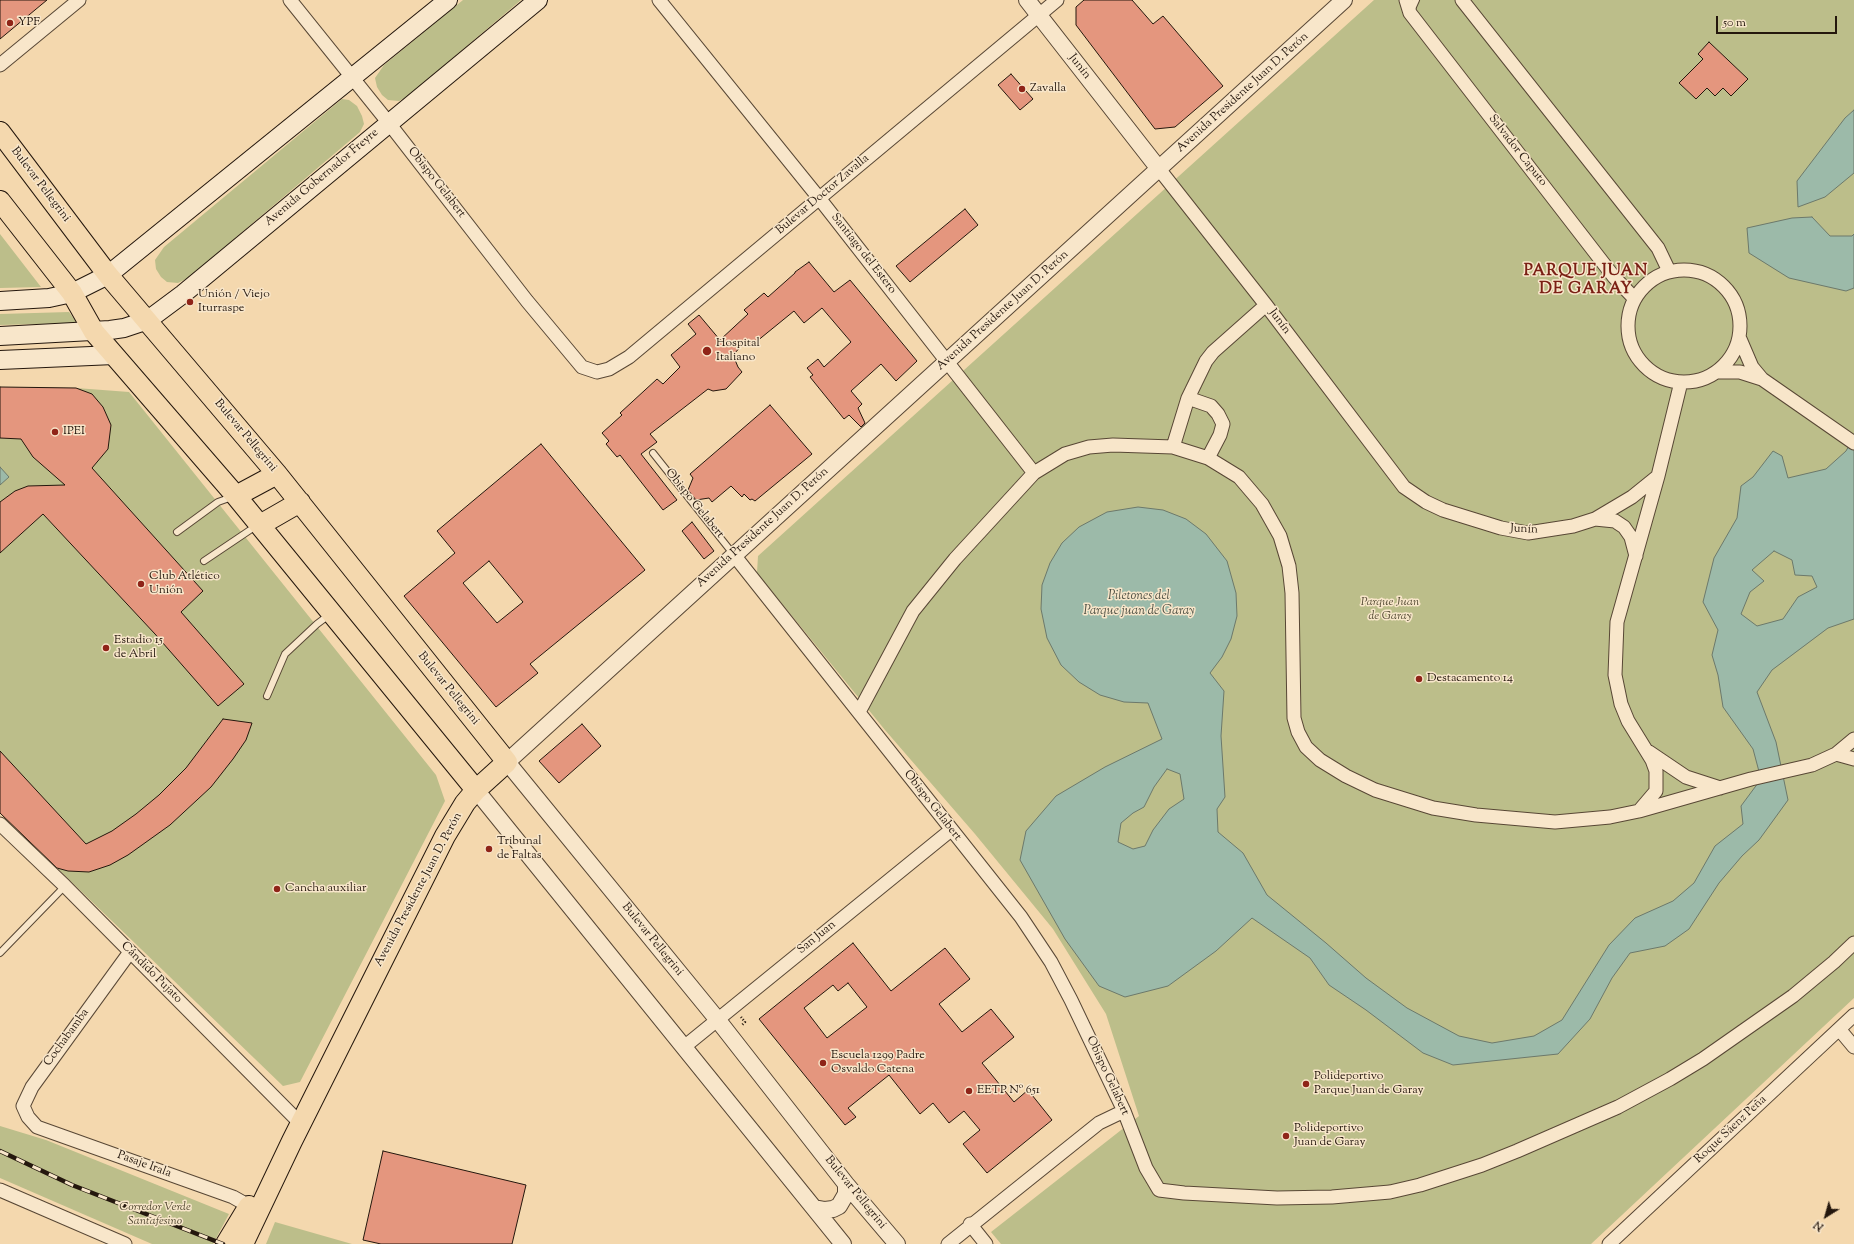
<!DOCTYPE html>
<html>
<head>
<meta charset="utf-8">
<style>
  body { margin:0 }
  #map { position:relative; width:1854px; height:1244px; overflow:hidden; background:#f4d8ae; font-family:"Sorts Mill Goudy",serif }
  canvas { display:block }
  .north { position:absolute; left:1806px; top:1196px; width:40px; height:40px; -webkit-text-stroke:3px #f8e6ca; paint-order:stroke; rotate:217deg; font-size:11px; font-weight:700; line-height:16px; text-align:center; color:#24170d }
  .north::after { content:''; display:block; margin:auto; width:14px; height:18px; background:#24170d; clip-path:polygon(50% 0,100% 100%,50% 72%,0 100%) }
  .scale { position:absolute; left:1716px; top:16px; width:121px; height:18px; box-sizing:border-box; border:2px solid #24170d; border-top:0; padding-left:5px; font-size:12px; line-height:14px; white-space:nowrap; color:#24170d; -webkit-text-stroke:3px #f8e6ca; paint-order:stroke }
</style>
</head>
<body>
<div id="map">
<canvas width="1854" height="1244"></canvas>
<div class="north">N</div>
<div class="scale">50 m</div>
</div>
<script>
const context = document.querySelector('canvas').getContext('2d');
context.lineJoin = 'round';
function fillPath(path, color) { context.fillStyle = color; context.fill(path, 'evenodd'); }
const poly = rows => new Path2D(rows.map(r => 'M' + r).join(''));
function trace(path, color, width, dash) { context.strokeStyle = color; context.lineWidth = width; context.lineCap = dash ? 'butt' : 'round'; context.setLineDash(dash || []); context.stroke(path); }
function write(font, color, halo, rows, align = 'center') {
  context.font = font + ' "Sorts Mill Goudy",serif'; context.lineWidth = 3; context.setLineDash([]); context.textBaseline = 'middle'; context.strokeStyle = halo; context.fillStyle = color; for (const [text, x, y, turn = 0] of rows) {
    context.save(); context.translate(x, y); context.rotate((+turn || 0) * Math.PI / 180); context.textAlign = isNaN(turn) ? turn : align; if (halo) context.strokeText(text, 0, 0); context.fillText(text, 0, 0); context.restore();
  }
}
fillPath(poly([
  [463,0,521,0,408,96,399,101,388,100,382,95,377,87,375,78,384,65],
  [1374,0,1854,0,1854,998,1591,1244,1001,1244,991,1232,1139,1116,1106,1014,1053,929,975,834,885,730,757,573,758,556],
  [342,99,349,100,357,106,362,116,364,124,360,132,188,278,178,283,167,282,161,277,156,269,155,260,164,247],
  [0,234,41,287,0,288],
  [69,312,77,323,0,325,0,314],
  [0,387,76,388,129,392,436,775,445,801,300,1082,283,1086,56,867,54,869,0,813],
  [0,1126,46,1140,229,1214,213,1244,152,1244,0,1178],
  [275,1222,352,1244,266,1244]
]), '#bcbe8a');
const water = poly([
  [1854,110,1854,173,1825,197,1798,207,1797,181,1845,118,1854,110],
  [1812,217,1830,236,1852,236,1854,234,1854,288,1846,291,1789,278,1749,253,1747,228,1792,218,1812,217],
  [1854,437,1854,619,1828,628,1772,670,1757,692,1776,742,1788,800,1759,840,1742,856,1719,883,1689,929,1665,946,1630,953,1612,978,1590,1019,1558,1054,1453,1065,1423,1053,1366,1010,1329,985,1310,958,1252,918,1216,951,1168,986,1125,997,1099,986,1065,939,1020,860,1026,831,1056,796,1105,767,1162,739,1148,703,1124,702,1100,695,1079,682,1061,665,1047,638,1041,609,1042,585,1050,563,1062,543,1079,527,1107,512,1138,507,1163,510,1186,519,1206,534,1227,561,1236,593,1237,616,1231,639,1222,657,1210,673,1224,691,1221,736,1225,797,1217,809,1218,832,1243,853,1267,895,1326,943,1366,978,1407,1008,1459,1036,1492,1043,1534,1036,1562,1020,1609,945,1635,918,1673,901,1694,883,1715,846,1743,824,1741,806,1761,779,1753,749,1723,707,1718,675,1712,655,1718,630,1703,602,1714,558,1737,518,1741,486,1753,477,1773,451,1782,456,1788,478,1826,469,1846,451,1854,437],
  [1774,551,1792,560,1795,575,1812,576,1817,587,1798,597,1783,619,1757,626,1741,614,1750,592,1764,581,1752,570,1774,551],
  [1167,769,1180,774,1184,799,1169,809,1153,830,1145,846,1133,849,1118,842,1121,823,1133,813,1144,807,1154,787,1167,769],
  [0,467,9,477,0,485,0,467]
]);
fillPath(water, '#9cbaa9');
trace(water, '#6c796b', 1);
const building = poly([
  [0,0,47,0,0,39,0,0],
  [1084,0,1132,0,1153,24,1163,16,1223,86,1175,127,1155,129,1076,25,1076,7,1084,0],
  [1709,42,1748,79,1731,96,1723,88,1715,96,1707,88,1696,99,1679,83,1703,59,1698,54,1709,42],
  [1011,74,1033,99,1020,110,998,85,1011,74],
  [965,209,978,225,910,282,896,266,965,209],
  [809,262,834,292,850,280,917,361,896,381,881,364,851,391,862,404,858,408,865,423,861,427,849,415,844,419,810,377,813,375,807,368,818,359,824,367,851,342,822,308,804,323,794,311,751,346,745,342,733,355,738,367,742,372,726,389,713,391,708,389,650,434,657,442,641,454,677,500,663,510,620,455,617,457,606,444,609,441,602,433,622,415,620,413,657,379,663,384,680,367,671,355,696,334,688,324,699,315,720,340,748,314,744,310,764,293,768,297,795,273,795,272,809,262],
  [0,387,76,388,92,394,103,407,111,425,108,449,92,468,203,591,181,612,244,684,218,706,155,634,43,514,0,553,0,502,15,491,28,486,65,485,33,457,21,439,0,438,0,387],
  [770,405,812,454,755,501,752,499,750,500,744,494,742,497,731,486,712,502,709,498,696,500,688,490,693,478,690,474,770,405],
  [541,444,645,570,530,664,538,673,496,707,404,596,455,553,437,531,541,444],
  [489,561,523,602,497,623,463,583,489,561],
  [692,522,714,551,704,559,682,531,692,522],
  [223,719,252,723,246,740,233,759,211,787,170,825,128,855,110,865,89,872,68,871,57,868,0,813,0,751,86,844,112,831,136,814,159,795,186,768,223,719],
  [582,724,601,746,559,783,539,761,582,724],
  [853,943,891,991,945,948,970,979,939,1004,962,1032,991,1009,1014,1037,982,1063,1014,1102,1028,1090,1052,1120,987,1173,963,1144,980,1130,964,1111,949,1123,933,1103,920,1114,889,1075,848,1108,856,1117,845,1125,759,1019,853,943],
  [848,983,867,1007,827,1038,804,1008,833,985,838,991,848,983],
  [383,1151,526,1185,512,1244,381,1244,363,1240,383,1151]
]);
fillPath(building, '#e4967e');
trace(building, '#24170d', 1);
const service = poly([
  [1411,11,1416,0],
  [653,453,734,555],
  [177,532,218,502,232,497],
  [204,561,256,526],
  [267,696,285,654,317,624,329,615],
  [0,953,65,886]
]);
const minor = poly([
  [290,0,388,122,527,301,582,367,597,372,609,369,629,357,1057,0],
  [659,0,819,198,1034,473],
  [1406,0,1410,13,1614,277,1634,298],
  [1462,0,1658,248,1669,271],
  [0,65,79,0],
  [1159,169,1266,305,1404,487,1426,502,1443,510,1501,528,1528,533,1573,526,1595,519,1615,521,1624,527,1631,537,1636,556],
  '1628 326a56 56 0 1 1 112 0a56 56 0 1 1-112 0Z',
  [1740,339,1752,367,1762,379,1854,443],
  [1717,372,1740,372,1762,379],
  [1188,398,1211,406,1218,414,1223,424,1220,435,1208,458],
  [1173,447,1188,398,1206,361,1213,352,1266,305],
  [1595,519,1632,497,1658,476],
  [734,555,1021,917,1051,962,1071,1000,1124,1111,1146,1168,1159,1190,1184,1193,1277,1198,1332,1197,1390,1192,1420,1185,1482,1165,1517,1151,1618,1107,1670,1079,1703,1059,1793,996,1834,962,1854,943],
  [859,712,913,611,955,559,1034,473,1065,454,1089,447,1113,445,1173,447,1208,458,1239,477,1262,504,1280,536,1289,566,1292,593,1294,718,1298,732,1306,747,1320,760,1346,776,1375,790,1433,808,1476,815,1555,822,1610,817,1639,811,1751,779,1812,765,1836,754,1854,739],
  [1649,752,1686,777,1720,788],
  [1836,754,1854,759],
  [1639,811,1656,791,1656,771,1652,760,1628,721,1621,704,1615,675,1617,622,1658,476,1681,382],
  [0,824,65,886,300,1123],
  [130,952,32,1087,23,1106,28,1117,37,1127,233,1197,249,1206],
  [1839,1029,1854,1047],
  [684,1047,951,830],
  [0,1190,125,1244],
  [970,1224,986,1244],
  [948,1244,1099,1123,1124,1111],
  [1609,1244,1854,1015]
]);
const tertiary = poly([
  [1027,0,1159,169],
  [476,790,843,1244],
  [814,1208,825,1210,833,1209,839,1206,846,1194,846,1184],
  [897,1244,846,1184,717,1019,507,762,1344,0]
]);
const secondary = poly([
  [0,301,49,298,72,293,108,275,448,0],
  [0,336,110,330,124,328,148,320,183,294,538,0],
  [0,360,114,355]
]);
const primary = poly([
  [0,132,108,275,277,474,507,762,476,790,465,803,445,836,292,1141,243,1244],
  [0,201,72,293,94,332,236,496,476,790],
  [236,496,277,474],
  [260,525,300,502],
  [226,1244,249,1206]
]);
trace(service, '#584735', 8);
trace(minor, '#584735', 15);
trace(tertiary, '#584735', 18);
trace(secondary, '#24170d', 20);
trace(primary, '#24170d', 22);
trace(poly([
  [741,1017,745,1022,742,1025]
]), '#24170d', 2.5, [1, 2]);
trace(service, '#f8e6ca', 6);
trace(minor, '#f8e6ca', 13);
trace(tertiary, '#f8e6ca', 16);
trace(secondary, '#f8e6ca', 18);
trace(primary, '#f4d8ae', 20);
const rail = poly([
  [0,1151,72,1185,223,1244]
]);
trace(rail, '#24170d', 4.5);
trace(rail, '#f8e6ca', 3, [9]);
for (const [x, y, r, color] of [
  [10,23,4,"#8f2418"],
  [1022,89,4,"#8f2418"],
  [190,302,4,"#8f2418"],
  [707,351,5,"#8f2418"],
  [55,432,4,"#8f2418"],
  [141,584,4,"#8f2418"],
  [106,648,4,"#8f2418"],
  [1419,679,4,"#8f2418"],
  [489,849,4,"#8f2418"],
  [277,889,4,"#8f2418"],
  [823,1063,4,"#8f2418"],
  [1306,1084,4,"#8f2418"],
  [969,1091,4,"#8f2418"],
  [1286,1136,4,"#8f2418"]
]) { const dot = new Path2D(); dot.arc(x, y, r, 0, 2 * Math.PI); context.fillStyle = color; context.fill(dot); trace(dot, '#f8e6ca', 1.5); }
write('12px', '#24170d', '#f8e6ca', [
  ["YPF",18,23],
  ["Zavalla",1030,89],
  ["Unión / Viejo",198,295],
  ["Iturraspe",198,309],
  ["Hospital",716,344],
  ["Italiano",716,358],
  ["IPEI",63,432],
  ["Club Atlético",149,577],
  ["Unión",149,591],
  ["Estadio 15",114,641],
  ["de Abril",114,655],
  ["Destacamento 14",1427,679],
  ["Tribunal",497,842],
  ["de Faltas",497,856],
  ["Cancha auxiliar",285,889],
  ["Escuela 1299 Padre",831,1056],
  ["Osvaldo Catena",831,1070],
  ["Polideportivo",1314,1077],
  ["Parque Juan de Garay",1314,1091],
  ["EETP Nº 651",977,1091],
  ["Polideportivo",1294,1129],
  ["Juan de Garay",1294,1143]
], 'left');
write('12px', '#24170d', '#f8e6ca', [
  ["Junín",1079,67,52],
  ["Avenida Presidente Juan D. Perón",1243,93,-42],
  ["Salvador Caputo",1517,151,52],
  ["Avenida Gobernador Freyre",322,178,-40],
  ["Obispo Gelabert",436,183,52],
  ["Bulevar Pellegrini",40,185,53],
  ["Bulevar Doctor Zavalla",823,195,-40],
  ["Santiago del Estero",863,254,52],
  ["Avenida Presidente Juan D. Perón",1003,311,-42],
  ["Junín",1279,322,53],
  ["Bulevar Pellegrini",245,436,50],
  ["Obispo Gelabert",694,504,51],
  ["Avenida Presidente Juan D. Perón",763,528,-42],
  ["Junín",1524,530,3],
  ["Bulevar Pellegrini",448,689,51],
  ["Obispo Gelabert",932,806,52],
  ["Avenida Presidente Juan D. Perón",419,890,-62],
  ["San Juan",817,938,-39],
  ["Bulevar Pellegrini",652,940,51],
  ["Cándido Pujato",151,973,45],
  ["Cochabamba",67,1038,-54],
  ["Obispo Gelabert",1107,1076,65],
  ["Roque Sáenz Peña",1731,1130,-43],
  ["Pasaje Irala",144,1165,20],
  ["Bulevar Pellegrini",855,1193,51]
]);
write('italic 12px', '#524932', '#f8e6ca', [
  ["Parque Juan",1390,603],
  ["de Garay",1390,617],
  ["Corredor Verde",155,1208],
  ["Santafesino",155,1222]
]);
write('italic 13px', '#4e5044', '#f8e6ca', [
  ["Piletones del",1139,597],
  ["Parque juan de Garay",1139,612]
]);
context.letterSpacing = '1px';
write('bold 16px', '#7a1f14', '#f8e6ca', [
  ["PARQUE JUAN",1586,272],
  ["DE GARAY",1586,290]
]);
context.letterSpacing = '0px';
</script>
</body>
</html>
